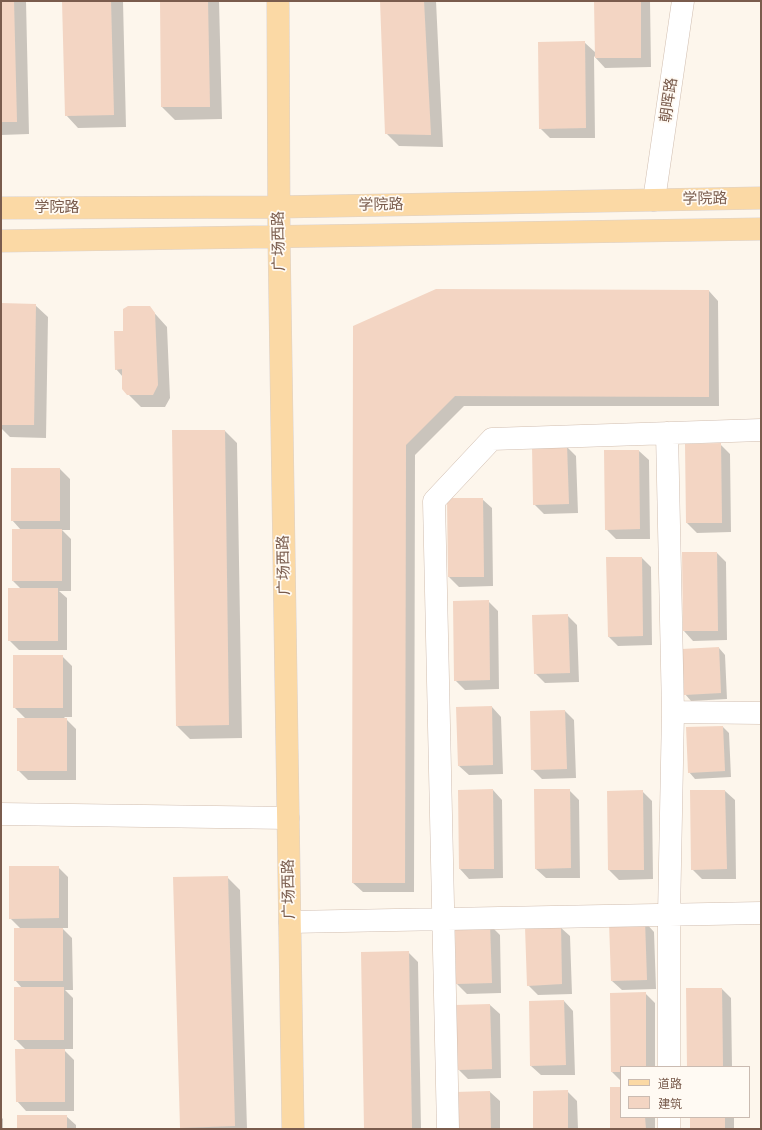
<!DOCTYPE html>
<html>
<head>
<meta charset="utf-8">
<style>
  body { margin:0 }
  #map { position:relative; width:762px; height:1130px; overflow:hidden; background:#fdf6ec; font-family:Figtree,"Noto Sans SC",sans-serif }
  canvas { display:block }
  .frame { position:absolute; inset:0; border:2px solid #7a5c4d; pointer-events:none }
  .legend { position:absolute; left:620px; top:1066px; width:130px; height:52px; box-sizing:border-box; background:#fffaf3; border:1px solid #cabbb1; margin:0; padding:5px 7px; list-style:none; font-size:12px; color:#7a5c4d }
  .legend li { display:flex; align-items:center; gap:8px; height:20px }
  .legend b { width:20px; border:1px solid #cabbb1 }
</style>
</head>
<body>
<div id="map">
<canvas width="762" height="1130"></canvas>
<div class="frame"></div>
<ul class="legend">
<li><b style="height:5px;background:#fbd9a5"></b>道路</li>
<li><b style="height:11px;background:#f3d5c3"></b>建筑</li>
</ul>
</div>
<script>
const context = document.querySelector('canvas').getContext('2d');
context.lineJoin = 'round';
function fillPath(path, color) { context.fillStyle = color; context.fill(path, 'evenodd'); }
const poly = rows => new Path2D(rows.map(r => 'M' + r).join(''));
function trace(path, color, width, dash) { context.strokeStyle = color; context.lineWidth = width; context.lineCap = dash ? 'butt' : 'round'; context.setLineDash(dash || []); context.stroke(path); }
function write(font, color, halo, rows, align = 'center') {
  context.font = font + ' Figtree,"Noto Sans SC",sans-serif'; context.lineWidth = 3.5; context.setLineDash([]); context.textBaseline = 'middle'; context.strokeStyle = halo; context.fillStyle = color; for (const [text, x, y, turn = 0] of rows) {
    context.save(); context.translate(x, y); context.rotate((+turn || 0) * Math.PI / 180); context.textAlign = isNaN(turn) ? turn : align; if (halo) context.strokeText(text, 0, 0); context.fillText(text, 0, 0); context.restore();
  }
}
fillPath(poly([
  [1,1,26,1,29,134,1,135],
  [63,1,123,1,126,127,78,128,66,115],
  [161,1,219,1,222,119,175,120,162,107],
  [381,1,436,1,443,147,399,146,386,133],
  [595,1,650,1,651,67,605,68,594,56,595,138,550,138,540,128,584,42,596,53],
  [709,291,718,301,719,406,464,406,415,455,414,892,363,892,353,883,354,327],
  [1,304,35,305,48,317,46,438,10,437,1,428],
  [149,307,167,327,170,398,165,407,141,407,128,394,123,377,116,369],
  [225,431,237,443,242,738,190,739,177,726],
  [720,444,730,454,731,532,697,533,687,523],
  [566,446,576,456,578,513,544,514,534,504],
  [605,451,639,451,649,460,650,539,616,539,606,529],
  [60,469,70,479,70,530,62,530,71,539,71,591,59,591,67,598,67,650,19,650,9,640,21,589,13,581,21,530,12,520],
  [448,499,482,499,492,508,493,586,459,587,449,577],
  [717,553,726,562,727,640,693,641,684,631],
  [642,558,651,567,652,645,618,646,608,636],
  [489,602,498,611,499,689,465,690,455,680],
  [567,615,577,625,579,682,545,683,535,673],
  [719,648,725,655,727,699,691,701,685,694],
  [62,656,72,666,72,717,64,717,76,729,76,780,28,780,18,770,26,719,14,707],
  [492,707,501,717,503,774,469,775,459,766],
  [565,711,574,720,576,778,542,779,532,769],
  [723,727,729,733,731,777,695,779,689,772],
  [493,790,502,800,503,878,469,879,460,869],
  [569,790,579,800,580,878,546,878,536,869],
  [642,791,652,801,653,879,619,880,609,870],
  [691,791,725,791,735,800,736,879,702,879,692,869],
  [58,867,68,877,68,928,62,928,72,938,73,990,65,990,73,998,73,1049,63,1049,74,1060,74,1111,26,1111,17,1101,26,1050,15,1039,22,988,15,980,21,929,10,918],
  [227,877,240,890,247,1129,182,1129,181,1127],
  [645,922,654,932,656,989,622,990,612,981],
  [490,925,500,935,501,993,467,994,457,984],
  [560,927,570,936,572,994,538,995,528,985],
  [408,952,418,962,421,1129,365,1129],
  [722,989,731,998,732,1067,688,1067],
  [645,993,655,1003,655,1067,621,1067,621,1081,612,1072,611,994],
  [564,1001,573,1011,575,1075,541,1075,531,1066],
  [490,1005,500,1014,501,1078,468,1079,458,1069],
  [1,1058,2,1058,2,1109,1,1109],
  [621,1088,621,1117,655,1117,655,1129,611,1129],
  [567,1091,577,1101,578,1129,534,1129],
  [490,1092,500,1101,500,1129,457,1129],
  [66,1116,76,1125,76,1129,18,1129],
  [1,1117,3,1119,3,1129,1,1129],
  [691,1117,734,1117,734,1129,691,1129]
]), '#0003');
fillPath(poly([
  [1,1,14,1,17,122,1,122],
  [62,1,111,1,114,115,65,116],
  [160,1,208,1,210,107,161,107],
  [380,1,424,1,431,135,385,134],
  [594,1,641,1,641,58,595,58],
  [585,41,586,128,539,129,538,42],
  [436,289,709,290,709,397,455,396,406,445,405,883,352,883,353,326],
  [1,303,36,304,34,425,1,425],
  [128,306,150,306,155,313,158,385,153,395,127,395,122,389,122,369,115,370,114,331,123,331,123,309],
  [172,430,225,430,229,725,176,726],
  [721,443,722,523,686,523,685,444],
  [567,445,569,504,533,505,532,446],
  [604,450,639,450,640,529,605,530],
  [11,468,60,468,60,521,11,521],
  [447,498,483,498,484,577,448,577],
  [12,529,62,529,62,581,12,581],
  [682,552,717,552,718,631,683,631],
  [606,557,642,557,643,636,608,637],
  [8,588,58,588,58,641,8,641],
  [489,600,490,680,454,681,453,601],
  [568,614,570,673,534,674,532,615],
  [719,647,721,693,684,695,682,649],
  [13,655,63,655,63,708,13,708],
  [492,706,493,765,458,766,456,707],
  [565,710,567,769,531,770,530,711],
  [17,718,67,718,67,771,17,771],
  [723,726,725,771,688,773,686,727],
  [493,789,494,869,459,869,458,790],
  [534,789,570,789,571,868,535,869],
  [643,790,644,870,608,870,607,791],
  [690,790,725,790,727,869,691,870],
  [9,866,59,866,59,918,9,919],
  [228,876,235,1126,180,1128,173,877],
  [645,921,647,980,611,981,609,922],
  [490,924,492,983,456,984,455,925],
  [561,926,562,984,527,986,525,927],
  [14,928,63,928,63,981,14,981],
  [409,951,412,1129,364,1129,361,952],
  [14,987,64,987,64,1040,14,1040],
  [686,988,722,988,723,1067,687,1067],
  [646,992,646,1067,621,1067,621,1072,611,1072,610,993],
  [564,1000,566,1065,530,1066,529,1001],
  [490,1004,492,1069,457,1070,455,1005],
  [15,1049,65,1049,65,1102,16,1102],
  [610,1087,621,1087,621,1117,645,1117,646,1129,610,1129],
  [568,1090,568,1129,533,1129,533,1091],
  [490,1091,491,1129,456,1129,455,1092],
  [17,1115,67,1115,67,1129,17,1129],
  [690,1117,725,1117,725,1129,690,1129]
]), '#f3d5c3');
const minor = poly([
  [654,200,683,1],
  [667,433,673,712,669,915,669,1067],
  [673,712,761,713],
  [1,814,288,818],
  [290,922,761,913],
  [669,1117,669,1129],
  [448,1129,434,501,492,439,761,430]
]);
const major = poly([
  [278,1,279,238,293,1129],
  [1,208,278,207,761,198],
  [1,241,761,229]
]);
trace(minor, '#d1beb0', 23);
trace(major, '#dad1cd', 23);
trace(minor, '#fff', 22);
trace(major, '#fbd9a5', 22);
write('15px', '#7a5c4d', '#fffaf3', [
  ["朝晖路",669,100,-82],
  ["学院路",705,199,-1],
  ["学院路",381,205,-1],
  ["学院路",57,208],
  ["广场西路",279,241,-91],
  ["广场西路",284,565,-91],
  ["广场西路",289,889,-91]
]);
</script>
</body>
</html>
